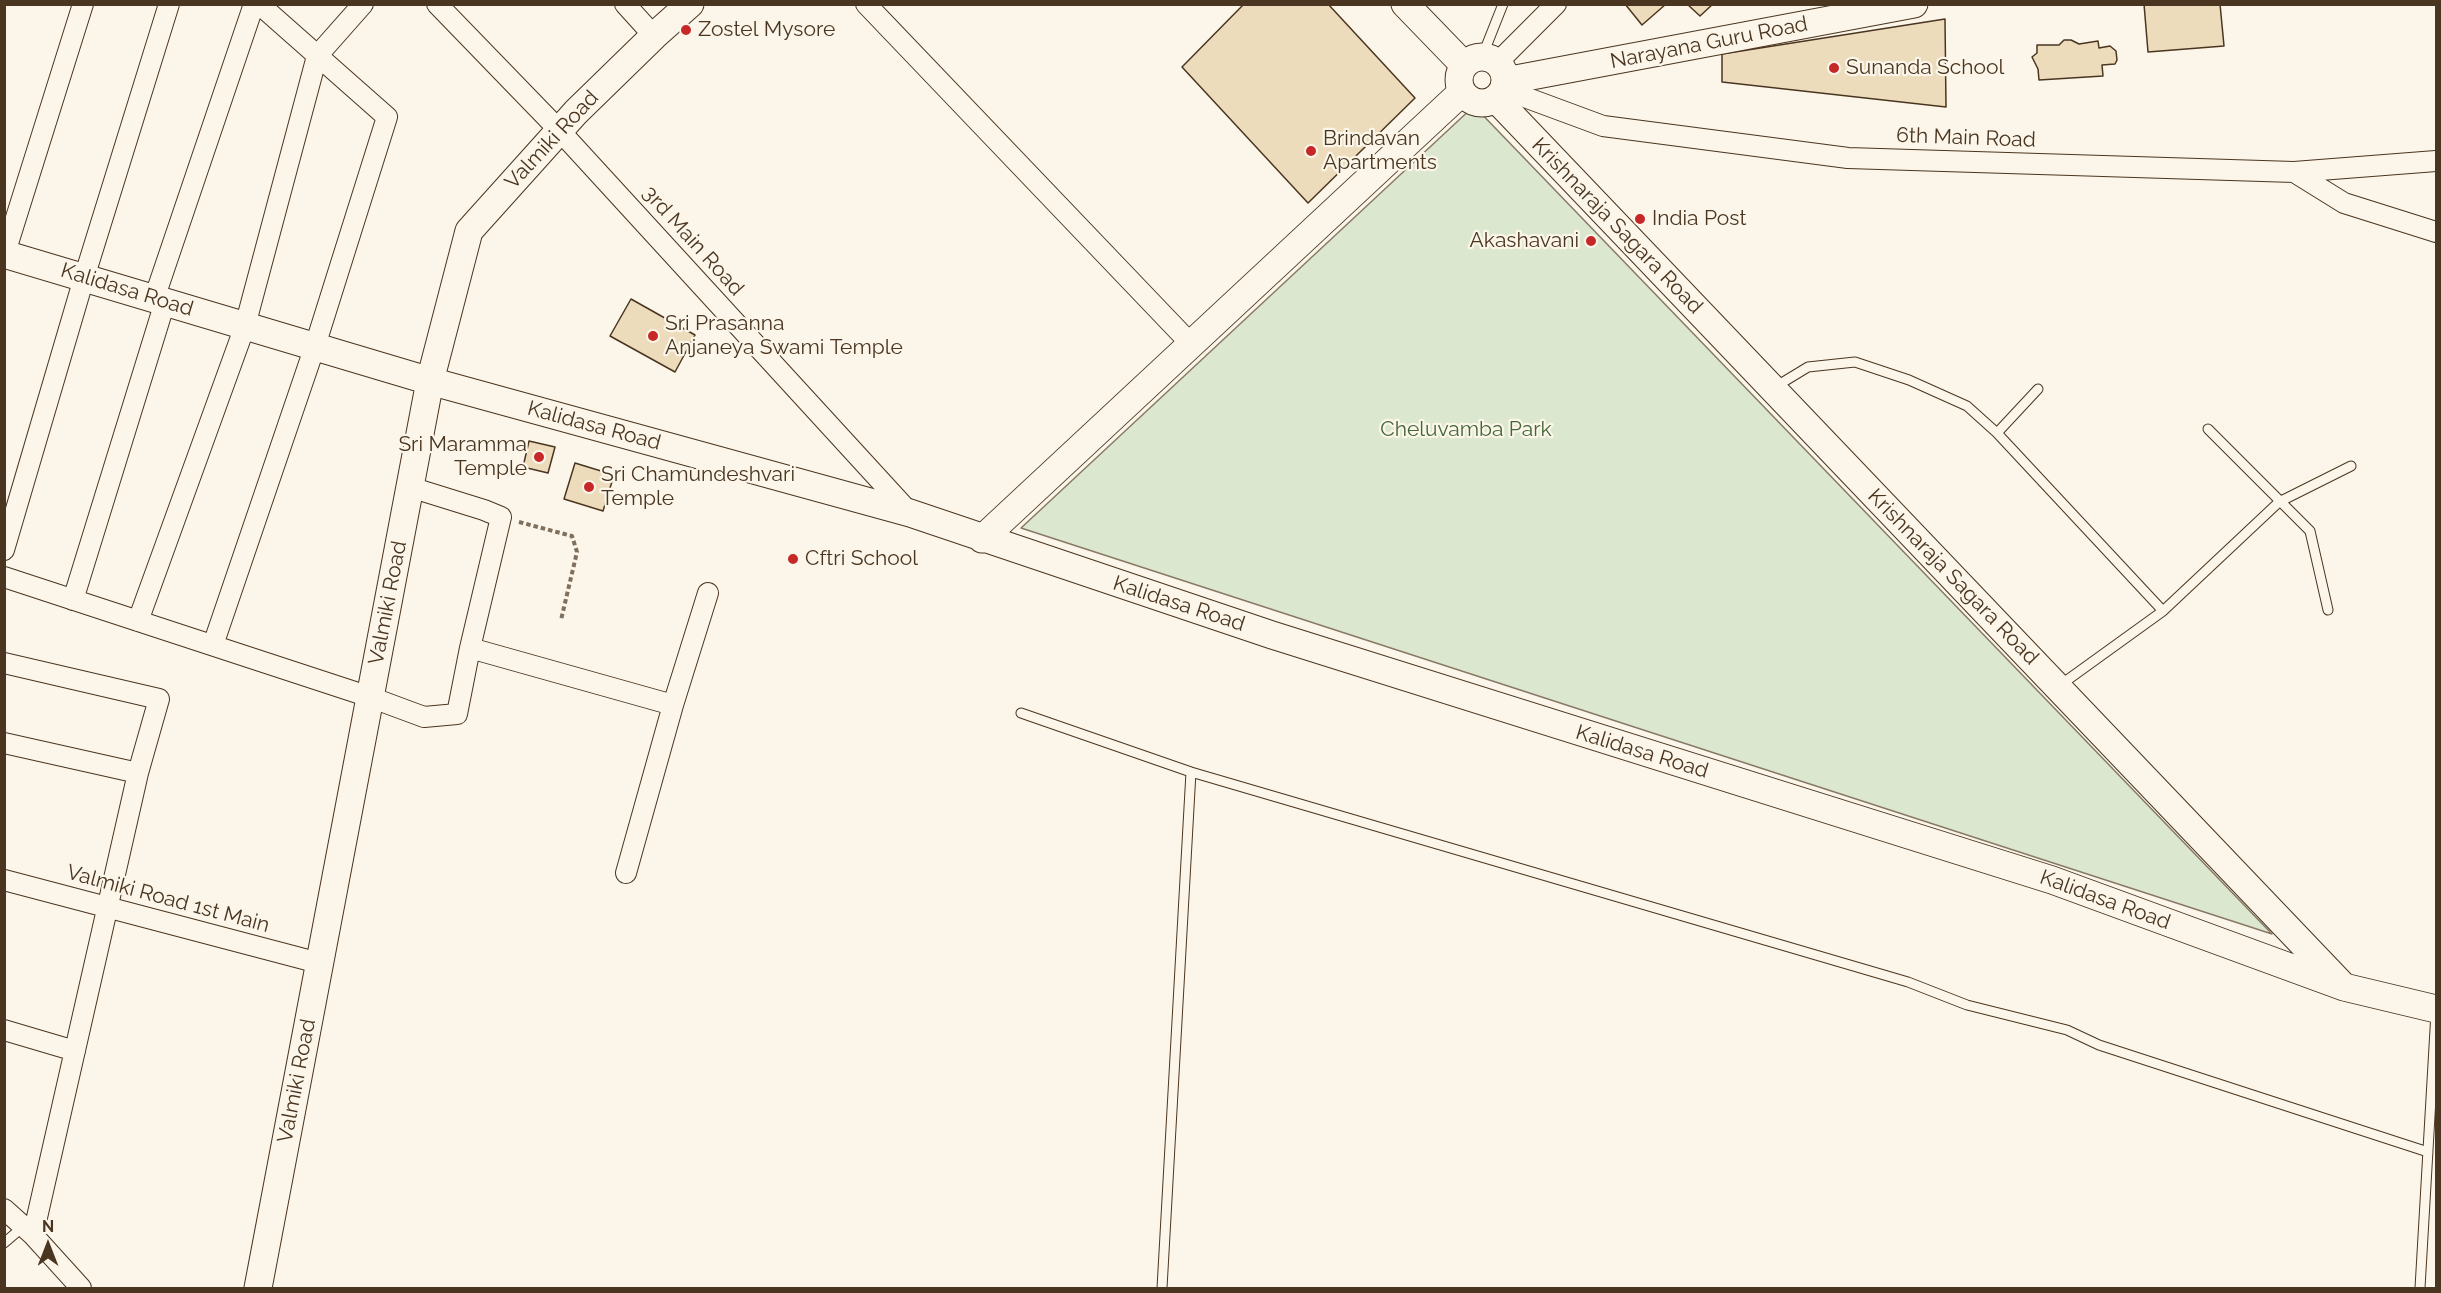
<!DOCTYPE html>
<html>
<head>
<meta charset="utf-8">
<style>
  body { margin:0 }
  #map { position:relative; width:2441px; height:1293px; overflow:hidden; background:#fbf6e9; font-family:Raleway,sans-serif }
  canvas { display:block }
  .frame { position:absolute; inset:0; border:6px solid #4a3520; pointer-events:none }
  .north { position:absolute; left:18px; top:1215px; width:60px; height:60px; -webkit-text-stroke:4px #fbf6e9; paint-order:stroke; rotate:0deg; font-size:16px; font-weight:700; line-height:24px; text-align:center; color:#4a3520 }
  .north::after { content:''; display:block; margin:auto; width:21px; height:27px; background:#4a3520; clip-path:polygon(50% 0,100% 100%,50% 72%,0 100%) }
</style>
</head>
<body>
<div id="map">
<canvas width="2441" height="1293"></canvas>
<div class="frame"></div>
<div class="north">N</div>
</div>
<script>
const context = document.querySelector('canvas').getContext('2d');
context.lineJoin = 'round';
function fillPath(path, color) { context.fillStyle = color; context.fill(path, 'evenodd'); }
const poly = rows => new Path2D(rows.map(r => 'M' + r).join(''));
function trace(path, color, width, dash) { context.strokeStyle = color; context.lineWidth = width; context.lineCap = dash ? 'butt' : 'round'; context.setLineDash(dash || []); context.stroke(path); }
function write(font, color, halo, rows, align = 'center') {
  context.font = font + ' Raleway,sans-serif'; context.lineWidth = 4.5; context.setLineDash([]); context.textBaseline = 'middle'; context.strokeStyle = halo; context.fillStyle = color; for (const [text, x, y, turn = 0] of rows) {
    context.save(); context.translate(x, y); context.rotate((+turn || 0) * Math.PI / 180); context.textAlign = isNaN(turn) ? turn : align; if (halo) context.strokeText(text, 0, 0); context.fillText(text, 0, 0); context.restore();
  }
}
const green = poly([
  [1474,106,2272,934,1021,528,1474,106]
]);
fillPath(green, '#dce7d0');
trace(green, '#887966', 1.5);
const building = poly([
  [1244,4,1328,4,1415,98,1308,203,1182,67,1244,4],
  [1625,4,1666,4,1642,25,1625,4],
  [1687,4,1713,4,1700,16,1687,4],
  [2144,4,2220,4,2224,46,2148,52,2144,4],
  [1945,19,1946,107,1722,82,1722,54,1945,19],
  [2064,40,2071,40,2079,44,2098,41,2099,48,2110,46,2116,51,2117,60,2115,64,2102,65,2103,76,2039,80,2038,69,2032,57,2037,53,2037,45,2059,45,2064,40],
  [631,299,695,335,675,372,610,336,631,299],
  [529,441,555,447,548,473,523,467,529,441],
  [575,463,614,475,603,511,564,499,575,463]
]);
fillPath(building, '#ecdcbc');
trace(building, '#4a3520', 1.5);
const lane = poly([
  [1482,57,1503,4],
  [1775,387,1808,367,1855,362,1909,380,1967,406,1997,433,2163,611,2279,502,2351,466],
  [2208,429,2310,531,2328,610],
  [1997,433,2038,389],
  [2059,686,2163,611],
  [1021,713,1191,772,1908,982,1967,1005,2067,1030,2099,1045,2428,1152],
  [4,1243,24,1226],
  [1162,1288,1191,772],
  [2420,1288,2436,1012]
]);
const street = poly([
  [437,4,559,130,909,512],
  [625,4,654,36],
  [866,4,1191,344],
  [1497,63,1556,4],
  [1503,89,1603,126,1848,158,2294,172,2436,161],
  [2294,172,2344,203,2436,232],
  [4,256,83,4],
  [154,299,254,4],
  [410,487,484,510,501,517,470,648],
  [4,550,84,278,169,4],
  [4,577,370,697,424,717,457,714,470,648,673,705],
  [73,600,165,302],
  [138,621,245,326,317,56,363,4],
  [213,645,315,346,387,117,259,4],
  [4,663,159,699,138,773,33,1235],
  [4,743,138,773],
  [626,873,673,705,708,593],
  [4,880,319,963],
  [4,1030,75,1051],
  [4,1209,33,1235,81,1288]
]);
const secondary = poly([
  [1405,4,1464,65],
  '1459 80a23 23 0 1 1 46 0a23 23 0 1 1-46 0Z',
  [1505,81,1914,4],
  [1496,99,2344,987,2436,1009],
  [4,254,430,381,910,513,1272,635,2052,880,2344,987],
  [982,539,1462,92],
  [258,1288,430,381,469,231,576,112,654,36,690,4]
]);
trace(lane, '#4a3520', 11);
trace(street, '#4a3520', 22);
trace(secondary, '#4a3520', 29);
trace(poly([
  [519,522,572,536,577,552,561,620]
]), '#7f6f5c', 4, [4.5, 3]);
trace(lane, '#fbf6e9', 9);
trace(street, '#fbf6e9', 20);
trace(secondary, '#fbf6e9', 27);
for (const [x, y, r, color] of [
  [686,30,6,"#c62828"],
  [1834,68,6,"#c62828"],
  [1311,151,6,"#c62828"],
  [1640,219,6,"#c62828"],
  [1591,241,6,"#c62828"],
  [653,336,6,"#c62828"],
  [539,457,6,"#c62828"],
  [589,487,6,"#c62828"],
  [793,559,6,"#c62828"]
]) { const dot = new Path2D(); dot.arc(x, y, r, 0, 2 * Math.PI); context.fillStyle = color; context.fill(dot); trace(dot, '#fbf6e9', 2); }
write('21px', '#4a3520', '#fbf6e9', [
  ["Zostel Mysore",698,30],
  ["Sunanda School",1846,68],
  ["Brindavan",1323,139],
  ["Apartments",1323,163],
  ["India Post",1652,219],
  ["Akashavani",1579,241,"right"],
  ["Sri Prasanna",665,324],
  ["Anjaneya Swami Temple",665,348],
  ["Sri Maramma",527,445,"right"],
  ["Temple",527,469,"right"],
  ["Sri Chamundeshvari",601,475],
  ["Temple",601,499],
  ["Cftri School",805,559]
], 'left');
write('21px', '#4a3520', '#fbf6e9', [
  ["Narayana Guru Road",1709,43,-11],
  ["6th Main Road",1966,138,2],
  ["Valmiki Road",552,140,-47],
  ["Krishnaraja Sagara Road",1617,226,46],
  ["3rd Main Road",693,241,48],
  ["Kalidasa Road",127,290,17],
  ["Kalidasa Road",594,426,15],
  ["Krishnaraja Sagara Road",1953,577,46],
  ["Valmiki Road",388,603,-79],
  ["Kalidasa Road",1179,604,18],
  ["Kalidasa Road",1642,752,17],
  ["Valmiki Road 1st Main",168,899,15],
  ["Kalidasa Road",2105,900,20],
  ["Valmiki Road",297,1081,-79]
]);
write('21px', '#436837', '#fbf6e9', [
  ["Cheluvamba Park",1466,430]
]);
</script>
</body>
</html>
